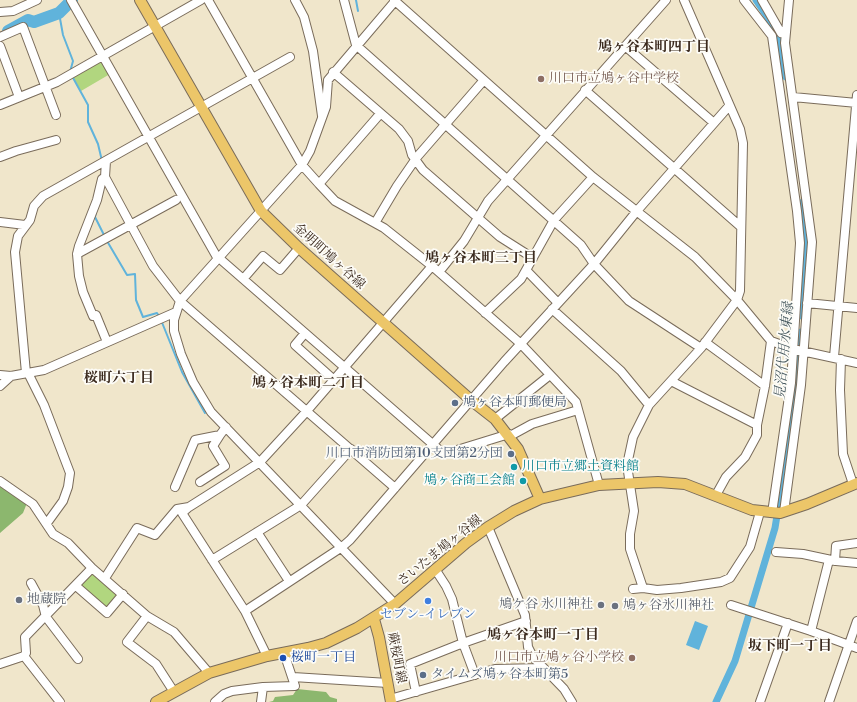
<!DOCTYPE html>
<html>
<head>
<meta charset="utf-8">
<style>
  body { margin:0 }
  canvas { display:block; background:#f0e6cb }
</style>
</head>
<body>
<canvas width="857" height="702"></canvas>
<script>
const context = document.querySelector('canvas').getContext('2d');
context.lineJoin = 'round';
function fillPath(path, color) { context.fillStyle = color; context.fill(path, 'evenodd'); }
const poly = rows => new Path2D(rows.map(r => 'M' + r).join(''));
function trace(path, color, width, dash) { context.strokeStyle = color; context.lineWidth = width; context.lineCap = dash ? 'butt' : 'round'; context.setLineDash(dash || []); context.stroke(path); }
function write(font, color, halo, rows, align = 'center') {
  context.font = font + ' "Libre Bodoni","Noto Serif JP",serif'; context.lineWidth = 3.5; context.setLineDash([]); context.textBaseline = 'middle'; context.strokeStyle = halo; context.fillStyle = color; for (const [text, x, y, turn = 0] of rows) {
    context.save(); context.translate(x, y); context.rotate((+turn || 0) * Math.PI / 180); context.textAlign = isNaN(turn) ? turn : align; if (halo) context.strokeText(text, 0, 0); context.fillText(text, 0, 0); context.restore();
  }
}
fillPath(poly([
  [101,60,110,74,81,91,72,76],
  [93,572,117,593,117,597,108,609,80,586]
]), '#b1d67f');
fillPath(poly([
  [0,482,27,503,23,513,0,533],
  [297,689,326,692,330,697,337,699,337,702,269,702,273,701,275,697,293,695]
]), '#8cb76e');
fillPath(poly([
  [695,621,708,626,699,650,686,645]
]), '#60b3db');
trace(poly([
  [356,0,358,11],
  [59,13,63,35,73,61,70,72],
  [72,76,88,105,88,122,98,144,102,161],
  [96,212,95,217,105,237],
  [107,241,127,275,135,274,136,300,143,317,157,313,159,316],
  [161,320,182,372,205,413]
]), '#60b3db', 2);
trace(poly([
  [756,0,769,19,780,42,786,77],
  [802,316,806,258,805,224,803,202],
  [716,702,735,661,775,528,792,422,801,332]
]), '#60b3db', 7);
trace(poly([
  [8,31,28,20,34,22,59,13,72,0]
]), '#60b3db', 12);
const minor = poly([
  [71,0,218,259],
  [208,0,302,165,319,184,335,201,384,228,432,266,521,344,576,402,599,485],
  [295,0,304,17,313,51,322,116],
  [344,0,356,45,581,245,594,264,629,301,701,348],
  [394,0,593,177,695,257,737,300,771,341,793,349,857,363],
  [744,0,772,36,797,211,800,243,791,383,772,513],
  [762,0,781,33],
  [0,12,13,11,37,0],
  [0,37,23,27,56,115],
  [0,46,19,97],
  [625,46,714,123],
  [333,72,399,129,408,141,412,155,423,170,500,237,533,258],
  [585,90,741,227],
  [793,97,857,103],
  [0,105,57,82,201,0],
  [0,157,16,151,56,140],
  [106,161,105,177,153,266,180,301,395,488],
  [105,177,102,179,97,200,79,246,77,254,79,276,83,292,93,316,96,315,107,342],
  [319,184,380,114],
  [0,222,25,225],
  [375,223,397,186,417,157,484,80],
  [77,254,176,200],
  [219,258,444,454,509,434],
  [526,270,558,303],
  [439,272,464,241,488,201,666,0],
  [244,278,263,256,280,270,299,248],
  [807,303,857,308],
  [552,309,621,371,649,405],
  [485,313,521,279,554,220,593,177],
  [305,333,295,345,333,379],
  [705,342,765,386],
  [834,357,857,95],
  [841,359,840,390,843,454,853,484],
  [26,373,15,252,18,236,30,220,34,206,43,196,290,57],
  [28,373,44,405,70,473,68,487,63,501,47,523],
  [0,375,11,376,44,370,176,312],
  [671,381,757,425],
  [0,386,11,376],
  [495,419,550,375],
  [510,436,532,424,578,410],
  [0,481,33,504,53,534,68,543,92,568,147,616,174,632,209,673],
  [200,482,225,466,213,446,220,435],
  [175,487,195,440,220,435,226,427],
  [716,495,726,477,745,457,757,435,757,425,765,386,771,341],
  [189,507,260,462,306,412,432,266],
  [784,512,801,385,812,242,785,43,789,0],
  [488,527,525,615,528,647,533,657,564,689,572,702],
  [257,532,289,581],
  [776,552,803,554,836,561,857,563],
  [212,560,301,505,351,449],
  [835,561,836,546,857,543],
  [435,569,446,586,452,599,463,643,475,675],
  [105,578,137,528,155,535,177,509,189,507,182,513,245,611,267,656],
  [31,583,43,605,46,617,78,659],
  [76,586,107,613,123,594],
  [643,588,657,590,681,588,721,582,730,578,750,547,760,512],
  [633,589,643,588,630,549,630,534,634,511,627,465,633,437,649,405,701,348,737,300,740,291,743,143,740,129,684,0],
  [395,604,211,412,193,382,181,354,174,331,174,320,180,301,302,165,310,151,326,107,328,80,396,0],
  [731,605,811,631,857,648],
  [245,611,342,547,350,540,504,362,594,264,636,212,729,106],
  [147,616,127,642,156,664,174,692],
  [811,631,829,560],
  [24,656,60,702],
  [0,664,24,656,26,653,25,637,92,568],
  [293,677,388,683],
  [263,687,295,686,284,653],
  [416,692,410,664,463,643,526,621],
  [390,699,495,669,543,668],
  [215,702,224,694,232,691,263,687,261,702],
  [760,702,788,623],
  [829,702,857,621]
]);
const major = poly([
  [140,0,261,211,299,248,472,401,495,419,518,449,540,499],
  [374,619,379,637,391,702],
  [156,702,209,673,267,656,308,648,326,643,357,628,395,604,466,543,488,527,514,511,540,499,599,485,658,482,685,484,752,510,780,513,807,504,857,483]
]);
trace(minor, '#7a6c5b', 10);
trace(major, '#7a6c5b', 12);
trace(minor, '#fff', 8);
trace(major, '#ecc669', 10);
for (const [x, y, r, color] of [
  [541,79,4,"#8d6e63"],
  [455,403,4,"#5c6f8a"],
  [511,454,4,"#5c6f8a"],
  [514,467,4,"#0f9aa8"],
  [523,481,4,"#0f9aa8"],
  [19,600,4,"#6b7280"],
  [428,601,4,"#3f7fe0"],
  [601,605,4,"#6b7280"],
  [615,606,4,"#6b7280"],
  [283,658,4,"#1a4fb4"],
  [632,658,4,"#8d6e63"],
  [423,675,4,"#5c6f8a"]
]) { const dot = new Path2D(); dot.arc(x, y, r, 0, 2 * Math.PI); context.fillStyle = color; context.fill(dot); trace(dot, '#fdfcf7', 1.5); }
write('13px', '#785e54', '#fdfcf7', [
  ["川口市立鳩ヶ谷中学校",549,79],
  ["川口市立鳩ヶ谷小学校",624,658,"right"]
], 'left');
write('13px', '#3b2a1e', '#fdfcf7', [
  ["金明町鳩ヶ谷線",329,257,42],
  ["さいたま鳩ヶ谷線",440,551,-39],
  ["蕨桜町線",396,658,79]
]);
write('13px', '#4e5e75', '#fdfcf7', [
  ["鳩ヶ谷本町郵便局",463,403],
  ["川口市消防団第10支団第2分団",503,454,"right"],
  ["タイムズ鳩ヶ谷本町第5",431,675]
], 'left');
write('13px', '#0d838f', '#fdfcf7', [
  ["川口市立郷土資料館",522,467],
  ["鳩ヶ谷商工会館",515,481,"right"]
], 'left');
write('13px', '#5b616d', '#fdfcf7', [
  ["地蔵院",27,600],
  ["鳩ケ谷 氷川神社",593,605,"right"],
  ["鳩ヶ谷氷川神社",623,606]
], 'left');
write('13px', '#366cbe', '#fdfcf7', [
  ["セブン-イレブン",428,615]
]);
write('13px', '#164399', '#fdfcf7', [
  ["桜町一丁目",291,658]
], 'left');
write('bold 14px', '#3b2a1e', '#fdfcf7', [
  ["鳩ヶ谷本町四丁目",654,48],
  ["鳩ヶ谷本町三丁目",481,259],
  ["桜町六丁目",119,379],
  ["鳩ヶ谷本町二丁目",308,384],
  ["鳩ヶ谷本町一丁目",543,636],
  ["坂下町一丁目",790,647]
]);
write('italic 14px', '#485a60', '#fdfcf7', [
  ["見沼代用水東縁",785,351,-85]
]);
</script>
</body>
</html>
